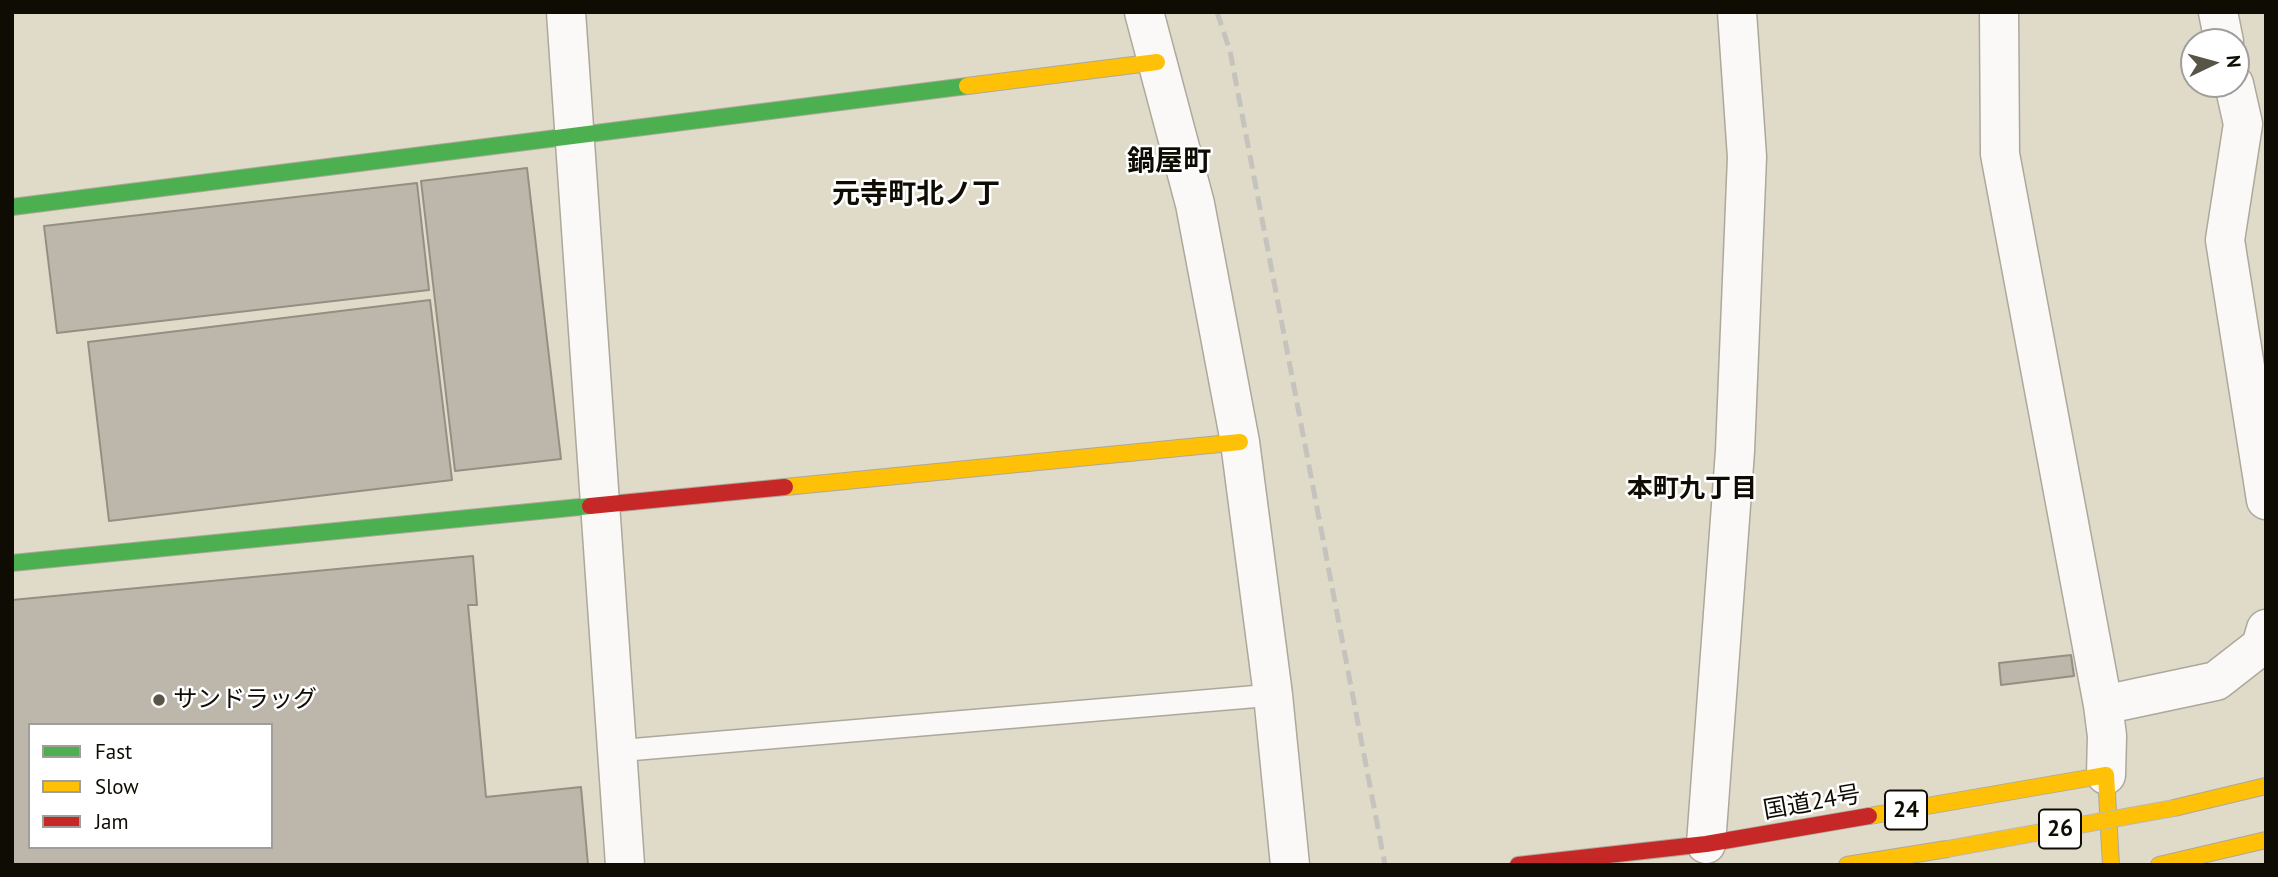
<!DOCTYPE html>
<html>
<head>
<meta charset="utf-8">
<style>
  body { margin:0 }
  #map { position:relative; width:2278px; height:877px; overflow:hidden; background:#e0dac9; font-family:"PT Sans",sans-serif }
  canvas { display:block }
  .frame { position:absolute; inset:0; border:14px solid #0f0c03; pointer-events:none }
  .legend { position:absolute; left:28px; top:723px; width:245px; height:126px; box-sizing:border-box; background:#fff; border:2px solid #9f9e9a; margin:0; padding:9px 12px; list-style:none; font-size:21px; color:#0f0c03 }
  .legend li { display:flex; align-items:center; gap:14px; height:35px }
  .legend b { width:35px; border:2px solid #9f9e9a }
  .north { position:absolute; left:2180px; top:28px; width:70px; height:70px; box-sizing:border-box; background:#fff; border:2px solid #9f9e9a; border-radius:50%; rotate:85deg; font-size:19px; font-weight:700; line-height:28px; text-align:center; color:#0f0c03 }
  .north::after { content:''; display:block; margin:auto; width:24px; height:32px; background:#585448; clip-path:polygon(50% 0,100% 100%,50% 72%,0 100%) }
</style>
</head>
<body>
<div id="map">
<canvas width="2278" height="877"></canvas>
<div class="frame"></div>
<ul class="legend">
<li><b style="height:9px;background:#4caf50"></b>Fast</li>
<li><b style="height:9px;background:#ffc107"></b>Slow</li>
<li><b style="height:9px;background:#c62828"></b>Jam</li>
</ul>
<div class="north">N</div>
</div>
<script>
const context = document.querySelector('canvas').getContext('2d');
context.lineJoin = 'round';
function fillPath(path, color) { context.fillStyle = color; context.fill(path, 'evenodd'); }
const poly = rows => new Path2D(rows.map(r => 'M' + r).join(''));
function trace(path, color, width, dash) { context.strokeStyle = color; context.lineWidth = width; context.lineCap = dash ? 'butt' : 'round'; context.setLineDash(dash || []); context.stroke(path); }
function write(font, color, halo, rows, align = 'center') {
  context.font = font + ' "PT Sans","Noto Sans JP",sans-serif'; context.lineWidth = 5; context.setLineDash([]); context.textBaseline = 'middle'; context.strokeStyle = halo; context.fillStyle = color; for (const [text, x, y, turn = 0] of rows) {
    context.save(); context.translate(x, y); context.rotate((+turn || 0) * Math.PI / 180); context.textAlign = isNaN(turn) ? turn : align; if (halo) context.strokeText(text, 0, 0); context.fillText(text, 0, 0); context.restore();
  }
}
const building = poly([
  [527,168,561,459,455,471,421,181,527,168],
  [417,183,429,290,57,333,44,226,417,183],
  [430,300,452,480,109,521,88,342,430,300],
  [473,556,477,605,468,605,486,797,581,787,588,865,12,865,12,600,473,556],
  [30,725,271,725,271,847,30,847,30,725],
  [2071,655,2074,676,2001,685,1999,663,2071,655]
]);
fillPath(building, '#bcb7aa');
trace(building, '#948f83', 2);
const lane = poly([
  [616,751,1273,695]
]);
const street = poly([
  [566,12,625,865],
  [1144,12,1195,204,1240,442,1273,695,1290,865],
  [1999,12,2000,154,2103,705,2107,736,2106,775],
  [2218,12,2224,42],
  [2234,84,2243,124,2225,240,2266,500],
  [2103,705,2216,681,2261,646,2266,629],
  [1706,844,1735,451,1747,157,1737,12]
]);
const fast = poly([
  [12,207,967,86],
  [12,563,590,506]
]);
const slow = poly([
  [967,86,1157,62],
  [785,487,1240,442],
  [2174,808,2266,786],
  [1869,816,2106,775,2111,865],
  [1847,865,1947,849],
  [2159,865,2266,840]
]);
const jam = poly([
  [590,506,785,487],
  [1518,865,1706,844,1869,816]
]);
trace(lane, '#ada89b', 24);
trace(street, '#ada89b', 41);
trace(fast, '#ada89b', 18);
trace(slow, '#ada89b', 18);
trace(jam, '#ada89b', 18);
trace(lane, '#faf9f7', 21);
trace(street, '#faf9f7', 38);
trace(fast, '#4caf50', 16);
trace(slow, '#ffc107', 16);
trace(jam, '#c62828', 16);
trace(poly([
  [1217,12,1230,51,1385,865]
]), '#c5c3be', 5, [14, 7]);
const slowBridge = poly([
  [1947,849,2174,808]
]);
trace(slowBridge, '#bbb8b0', 18, []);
trace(slowBridge, '#ffc107', 16);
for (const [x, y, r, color] of [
  [159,700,7,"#585448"]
]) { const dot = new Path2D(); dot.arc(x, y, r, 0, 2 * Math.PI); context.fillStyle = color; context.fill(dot); trace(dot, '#fff', 2.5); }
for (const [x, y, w] of [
  [1906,810,42],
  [2060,829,42]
]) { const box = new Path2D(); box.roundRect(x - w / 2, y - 19.5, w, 39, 5); context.fillStyle = '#fff'; context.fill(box); trace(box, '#0f0c03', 2); }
write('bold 23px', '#0f0c03', null, [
  ["24",1906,810],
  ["26",2060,829]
]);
write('24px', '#0f0c03', '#fff', [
  ["サンドラッグ",173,700]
], 'left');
write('24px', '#0f0c03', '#fff', [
  ["国道24号",1812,803,-10]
]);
write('bold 26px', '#0f0c03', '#fff', [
  ["本町九丁目",1692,490]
]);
write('bold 28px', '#0f0c03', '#fff', [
  ["鍋屋町",1169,162],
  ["元寺町北ノ丁",916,195]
]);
</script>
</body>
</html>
